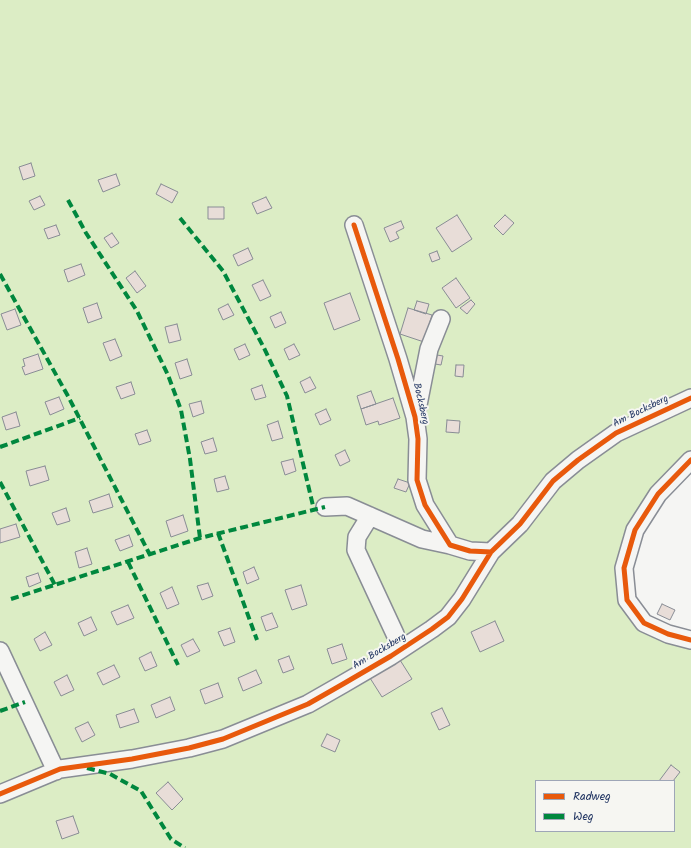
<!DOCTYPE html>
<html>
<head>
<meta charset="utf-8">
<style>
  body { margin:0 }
  #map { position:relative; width:691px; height:848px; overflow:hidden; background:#f5f5f3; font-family:Kalam,sans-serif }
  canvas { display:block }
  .legend { position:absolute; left:535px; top:780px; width:140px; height:52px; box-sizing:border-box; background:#f6f6f2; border:1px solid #9ea6b7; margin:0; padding:5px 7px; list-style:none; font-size:12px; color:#1b2f5e }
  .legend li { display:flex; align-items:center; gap:8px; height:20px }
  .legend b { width:20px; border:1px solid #9ea6b7 }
</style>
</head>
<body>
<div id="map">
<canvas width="691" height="848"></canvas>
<ul class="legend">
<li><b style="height:5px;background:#e8590c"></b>Radweg</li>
<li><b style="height:5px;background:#00873e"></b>Weg</li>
</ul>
</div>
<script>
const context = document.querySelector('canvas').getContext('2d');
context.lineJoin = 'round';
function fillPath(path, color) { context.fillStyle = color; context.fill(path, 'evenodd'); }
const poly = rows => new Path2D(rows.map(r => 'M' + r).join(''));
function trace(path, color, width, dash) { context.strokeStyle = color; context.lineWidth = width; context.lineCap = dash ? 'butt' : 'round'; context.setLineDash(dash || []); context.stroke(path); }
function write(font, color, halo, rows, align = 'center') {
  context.font = font + ' Kalam,sans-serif'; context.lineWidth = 4; context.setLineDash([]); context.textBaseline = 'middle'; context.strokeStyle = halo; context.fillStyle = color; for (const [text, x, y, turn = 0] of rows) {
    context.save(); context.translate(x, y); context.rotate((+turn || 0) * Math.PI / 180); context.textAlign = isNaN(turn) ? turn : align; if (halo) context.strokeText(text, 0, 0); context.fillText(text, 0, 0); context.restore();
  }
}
fillPath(poly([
  [0,0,691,0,691,460,658,494,624,568,644,623,691,640,691,848,0,848],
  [536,781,674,781,674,831,536,831]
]), '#dcedc5');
const building = poly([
  [31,163,35,176,23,180,19,167,31,163],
  [116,174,120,185,103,192,98,180,116,174],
  [161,184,178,192,172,203,156,194,161,184],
  [40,196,45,205,34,210,29,201,40,196],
  [266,197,272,208,257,214,252,203,266,197],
  [208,207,224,207,224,219,208,219,208,207],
  [457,215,472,239,452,252,436,228,457,215],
  [505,215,514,223,503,235,494,226,505,215],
  [401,221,404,228,396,232,399,238,390,242,384,228,401,221],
  [56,225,60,235,48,239,44,229,56,225],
  [112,233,119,243,111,248,104,238,112,233],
  [248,248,253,259,238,266,233,255,248,248],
  [437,251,440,259,432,262,429,254,437,251],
  [81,264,85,275,68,282,64,270,81,264],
  [135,271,146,286,137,293,126,278,135,271],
  [456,278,470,298,456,308,442,288,456,278],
  [263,280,271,296,260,301,252,285,263,280],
  [350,293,360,320,334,330,324,303,350,293],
  [471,300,475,304,467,314,460,308,471,300],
  [417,301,429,304,426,314,414,310,417,301],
  [97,303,102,318,88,323,83,308,97,303],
  [228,304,234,315,223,320,218,309,228,304],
  [408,308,432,315,424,342,400,334,408,308],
  [15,309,21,325,7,330,1,314,15,309],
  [281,312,286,323,275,328,270,317,281,312],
  [177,324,181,340,169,343,165,327,177,324],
  [115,339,122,356,110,361,103,343,115,339],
  [245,344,250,355,239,360,234,349,245,344],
  [294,344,300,355,289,360,284,349,294,344],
  [38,354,43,369,25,375,22,367,25,366,23,359,38,354],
  [437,355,443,356,441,365,435,364,437,355],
  [187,359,192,375,180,379,175,363,187,359],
  [456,365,464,365,463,377,455,376,456,365],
  [310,377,316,388,305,393,300,382,310,377],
  [131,382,135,394,121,399,116,387,131,382],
  [262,385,266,397,255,400,251,389,262,385],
  [371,391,376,404,361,409,357,396,371,391],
  [59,397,64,409,50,415,45,402,59,397],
  [393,398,400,418,379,425,378,421,366,425,361,409,393,398],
  [201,401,204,413,193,417,189,404,201,401],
  [326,409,331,420,320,425,315,414,326,409],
  [16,412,20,426,6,430,2,417,16,412],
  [447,420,460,421,459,433,446,432,447,420],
  [278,421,283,438,272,441,267,425,278,421],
  [147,430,151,441,139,445,135,434,147,430],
  [213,438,217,451,205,454,201,442,213,438],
  [345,450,350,461,340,466,335,455,345,450],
  [293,459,296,471,285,475,281,462,293,459],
  [45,466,49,480,30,486,26,471,45,466],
  [225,476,229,489,217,492,214,479,225,476],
  [398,479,410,483,406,492,394,488,398,479],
  [109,494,113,507,93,513,89,501,109,494],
  [66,508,70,521,57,525,52,513,66,508],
  [183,515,188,531,171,537,166,521,183,515],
  [16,524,20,537,0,543,0,529,16,524],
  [129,535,133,546,120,551,115,540,129,535],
  [87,548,92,564,79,568,75,552,87,548],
  [254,567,259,579,247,584,243,572,254,567],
  [38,573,41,582,29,587,26,577,38,573],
  [208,583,213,596,202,600,197,586,208,583],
  [301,585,307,605,292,610,285,590,301,585],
  [172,587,179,604,167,609,160,593,172,587],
  [662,604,675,610,670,620,657,614,662,604],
  [128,605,134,618,117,625,111,612,128,605],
  [272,613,278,627,266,631,261,617,272,613],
  [91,617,97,630,84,636,78,623,91,617],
  [495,621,504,641,480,652,471,632,495,621],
  [230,628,235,642,224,646,218,632,230,628],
  [45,632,52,645,40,651,34,639,45,632],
  [193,639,200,651,187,657,181,645,193,639],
  [342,644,347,659,332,664,327,649,342,644],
  [151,652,157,666,145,671,139,658,151,652],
  [289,656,294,669,283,673,278,660,289,656],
  [400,660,412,679,382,697,370,678,400,660],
  [114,665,120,677,103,685,97,673,114,665],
  [256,670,262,683,243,691,238,678,256,670],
  [67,675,74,690,61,696,54,682,67,675],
  [218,683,223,697,205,704,200,690,218,683],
  [170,697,175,710,156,718,151,705,170,697],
  [442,708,450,725,439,730,431,713,442,708],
  [134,709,139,722,120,728,116,715,134,709],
  [88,722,95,735,82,742,75,728,88,722],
  [327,734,340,740,335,752,321,746,327,734],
  [671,765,680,772,673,781,659,781,671,765],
  [168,782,183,799,172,810,156,793,168,782],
  [73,816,79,833,62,839,56,821,73,816]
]);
fillPath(building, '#e8ddd8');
trace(building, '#898d95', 1);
const minor = poly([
  [354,225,398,359,415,417,418,439,417,480,425,505,450,545,470,551,491,552],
  [416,415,429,349,441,319],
  [691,460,658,494,635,530,624,568,627,600,644,623,668,634,691,640],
  [325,507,347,506,422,539,450,545],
  [370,516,357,537,356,550,395,634],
  [0,651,56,771],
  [0,794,60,769,132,759,189,748,223,739,308,704,343,684,391,656,432,629,448,617,462,599,491,552,520,524,553,481,578,460,616,433,691,398]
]);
trace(minor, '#898d95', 20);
trace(minor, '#f5f5f3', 17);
trace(poly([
  [68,200,86,233,137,311,168,375,181,410,190,459,200,538],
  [180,218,223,271,264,348,287,396,314,510],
  [0,274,69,398,150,555],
  [0,447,80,418],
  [0,482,55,585],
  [218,533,257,640],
  [128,562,178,665],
  [11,599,200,538,325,507],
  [0,711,25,702],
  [87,768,110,774,141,791,171,839,185,848]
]), '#00873e', 4, [8, 4]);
trace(poly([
  [354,225,398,359,415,417,418,439,417,480,425,505,450,545,470,551,491,552],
  [691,460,658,494,635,530,624,568,627,600,644,623,668,634,691,640],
  [0,794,60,769,132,759,189,748,223,739,308,704,343,684,391,656,432,629,448,617,462,599,491,552,520,524,553,481,578,460,616,433,691,398]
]), '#e8590c', 5);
write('10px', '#1b2f5e', '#f6f6f2', [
  ["Bocksberg",420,404,77],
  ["Am Bocksberg",641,412,-26],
  ["Am Bocksberg",380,652,-31]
]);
</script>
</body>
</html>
